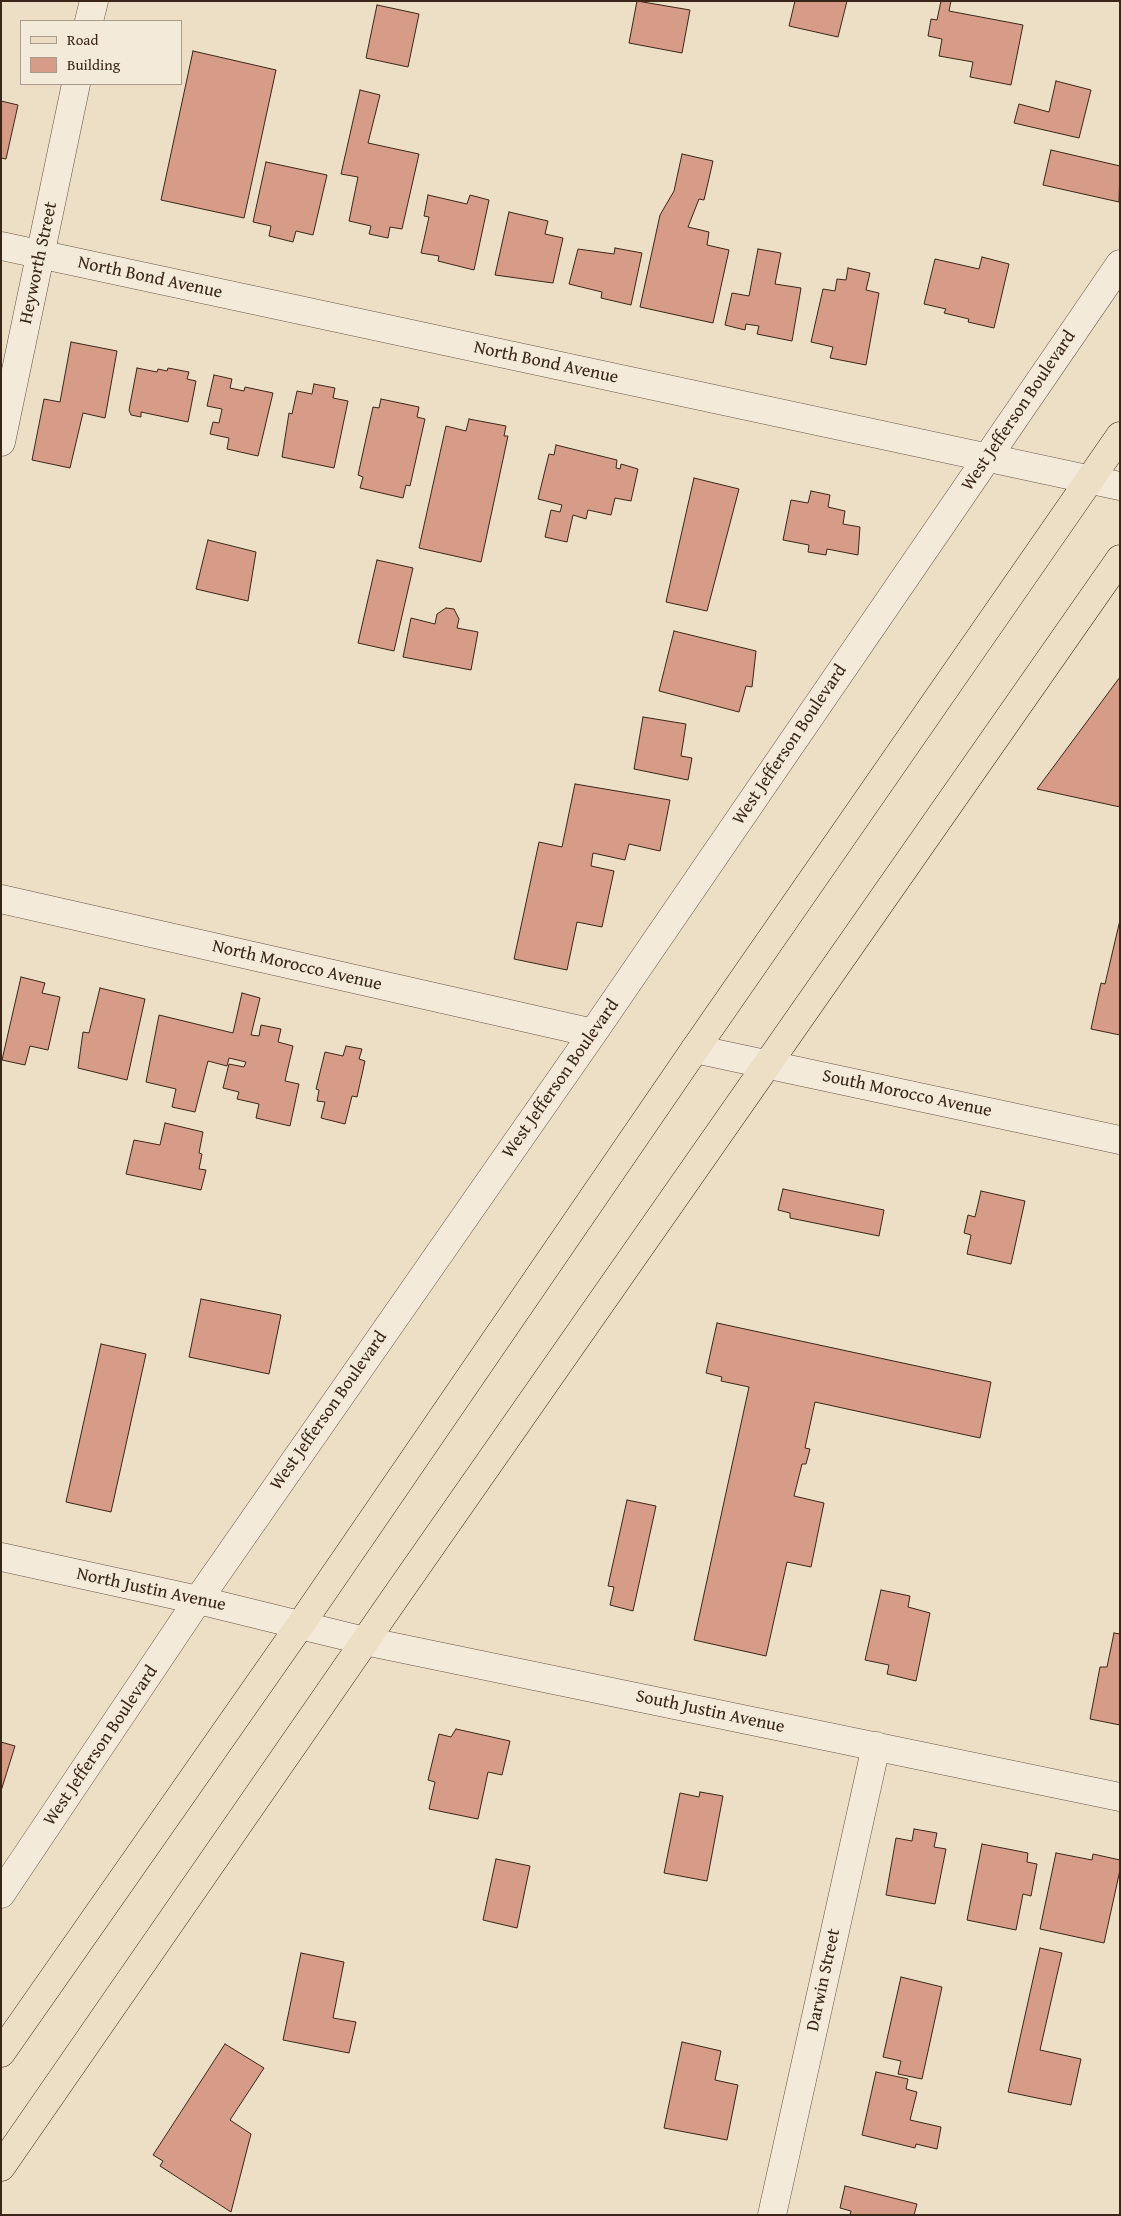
<!DOCTYPE html>
<html>
<head>
<meta charset="utf-8">
<style>
  body { margin:0 }
  #map { position:relative; width:1121px; height:2216px; overflow:hidden; background:#eddec6; font-family:"Gentium Book Plus",serif }
  canvas { display:block }
  .frame { position:absolute; inset:0; border:2px solid #3a2619; pointer-events:none }
  .legend { position:absolute; left:20px; top:20px; width:162px; height:65px; box-sizing:border-box; background:#f3eada; border:1px solid #a99c8d; margin:0; padding:6px 9px; list-style:none; font-size:15px; color:#3a2619 }
  .legend li { display:flex; align-items:center; gap:10px; height:25px }
  .legend b { width:25px; border:1px solid #a99c8d }
</style>
</head>
<body>
<div id="map">
<canvas width="1121" height="2216"></canvas>
<div class="frame"></div>
<ul class="legend">
<li><b style="height:6px;background:#eddec6"></b>Road</li>
<li><b style="height:14px;background:#d69c87"></b>Building</li>
</ul>
</div>
<script>
const context = document.querySelector('canvas').getContext('2d');
context.lineJoin = 'round';
function fillPath(path, color) { context.fillStyle = color; context.fill(path, 'evenodd'); }
const poly = rows => new Path2D(rows.map(r => 'M' + r).join(''));
function trace(path, color, width, dash) { context.strokeStyle = color; context.lineWidth = width; context.lineCap = dash ? 'butt' : 'round'; context.setLineDash(dash || []); context.stroke(path); }
function write(font, color, halo, rows, align = 'center') {
  context.font = font + ' "Gentium Book Plus",serif'; context.lineWidth = 4; context.setLineDash([]); context.textBaseline = 'middle'; context.strokeStyle = halo; context.fillStyle = color; for (const [text, x, y, turn = 0] of rows) {
    context.save(); context.translate(x, y); context.rotate((+turn || 0) * Math.PI / 180); context.textAlign = isNaN(turn) ? turn : align; if (halo) context.strokeText(text, 0, 0); context.fillText(text, 0, 0); context.restore();
  }
}
const building = poly([
  [637,1,690,10,682,53,629,43,637,1],
  [795,1,847,1,838,37,789,26,795,1],
  [941,1,951,1,949,11,1023,25,1011,85,970,77,973,62,939,56,942,39,928,36,931,19,937,20,941,1],
  [377,5,419,14,408,67,366,58,377,5],
  [193,51,276,70,244,218,161,200,193,51],
  [1056,81,1091,90,1079,138,1014,123,1019,104,1049,112,1056,81],
  [360,90,380,95,368,143,419,154,402,229,390,227,388,238,369,234,371,226,349,221,358,177,341,174,360,90],
  [1,101,18,105,6,159,1,158,1,101],
  [1051,150,1120,166,1119,202,1043,185,1051,150],
  [682,154,713,161,704,200,699,199,688,227,709,232,707,245,729,250,713,323,640,307,660,215,674,191,682,154],
  [266,162,327,175,313,235,296,231,293,242,269,236,271,226,253,222,266,162],
  [428,195,467,204,470,195,489,200,474,270,438,261,439,256,421,253,429,217,424,216,428,195],
  [509,212,548,221,545,234,563,238,553,283,495,275,509,212],
  [615,248,642,253,631,305,601,298,602,292,569,284,578,249,614,254,615,248],
  [758,249,781,253,775,284,801,288,792,341,757,334,759,326,746,324,745,330,725,325,732,293,749,296,758,249],
  [982,257,1009,264,994,328,968,322,969,319,944,313,946,309,924,304,935,259,979,269,982,257],
  [848,268,870,273,866,290,879,293,866,365,830,358,833,347,811,342,823,289,835,291,837,279,846,280,848,268],
  [71,342,117,351,105,418,83,413,70,468,32,460,44,399,60,402,71,342],
  [137,368,157,372,158,369,167,371,168,368,189,372,187,379,196,381,188,422,141,412,141,417,131,415,129,410,137,368],
  [214,375,232,379,230,388,244,391,245,387,273,393,258,456,227,449,229,438,210,434,213,422,219,423,222,409,207,406,214,375],
  [314,384,335,388,333,398,348,401,334,468,282,457,289,413,292,414,297,391,312,394,314,384],
  [381,399,419,407,417,417,425,419,410,486,406,485,403,498,360,488,363,477,358,475,373,407,379,408,381,399],
  [469,419,506,426,504,436,508,436,481,562,419,548,446,426,466,431,469,419],
  [556,445,617,460,616,468,620,469,621,464,638,469,631,501,615,498,611,515,588,510,586,519,573,515,567,542,545,537,551,510,560,512,562,505,538,499,549,454,554,455,556,445],
  [694,478,739,489,707,611,666,602,694,478],
  [811,491,830,495,828,507,845,511,843,524,860,527,858,555,827,549,826,555,808,552,809,545,783,540,791,500,808,503,811,491],
  [208,540,256,552,248,601,196,589,208,540],
  [377,560,413,568,394,651,358,643,377,560],
  [446,608,454,609,459,619,457,628,478,632,471,670,403,657,411,618,435,624,437,614,446,608],
  [674,631,756,651,752,687,746,686,739,712,659,691,674,631],
  [1120,677,1120,807,1037,789,1120,677],
  [643,717,686,724,681,756,692,758,688,780,634,769,643,717],
  [575,784,670,800,660,851,629,844,625,860,593,853,591,866,614,871,602,927,577,922,567,970,514,959,539,842,562,847,575,784],
  [1120,920,1120,1035,1091,1029,1101,983,1105,984,1120,920],
  [21,977,45,983,42,993,60,997,48,1050,30,1046,25,1065,2,1060,21,977],
  [100,988,145,999,127,1080,78,1068,83,1032,89,1033,100,988],
  [242,993,260,998,251,1035,259,1036,261,1025,281,1029,278,1042,293,1046,285,1081,299,1084,290,1126,256,1118,259,1104,237,1099,239,1092,223,1088,229,1064,244,1067,246,1062,229,1058,227,1066,208,1061,195,1112,172,1107,176,1089,146,1082,159,1015,233,1033,242,993],
  [346,1046,362,1049,359,1059,365,1061,357,1097,352,1096,345,1124,321,1118,325,1102,317,1101,319,1090,316,1089,325,1052,343,1056,346,1046],
  [165,1123,203,1132,199,1153,202,1154,199,1169,206,1170,201,1190,126,1174,134,1140,160,1145,165,1123],
  [783,1189,884,1210,879,1236,790,1218,790,1213,778,1210,783,1189],
  [981,1191,1025,1201,1011,1264,967,1254,971,1235,964,1233,968,1215,975,1217,981,1191],
  [201,1299,281,1315,269,1374,189,1357,201,1299],
  [717,1323,991,1382,980,1438,815,1402,805,1448,810,1449,806,1464,802,1464,794,1496,824,1503,811,1567,787,1562,766,1656,694,1640,749,1387,721,1381,722,1377,706,1373,717,1323],
  [101,1344,146,1354,111,1512,66,1502,101,1344],
  [627,1500,656,1506,633,1611,610,1605,614,1587,608,1586,627,1500],
  [881,1590,910,1596,908,1607,930,1613,916,1681,887,1674,889,1665,865,1660,881,1590],
  [1114,1633,1120,1634,1120,1725,1090,1719,1100,1667,1107,1667,1114,1633],
  [456,1729,510,1741,502,1775,488,1772,478,1819,429,1809,435,1782,428,1780,439,1734,451,1737,456,1729],
  [1,1742,15,1746,1,1791,1,1742],
  [700,1792,723,1796,707,1881,664,1873,680,1793,699,1797,700,1792],
  [914,1829,937,1833,934,1847,946,1849,935,1904,886,1895,896,1838,912,1841,914,1829],
  [982,1844,1028,1853,1027,1862,1037,1864,1031,1896,1023,1894,1016,1930,967,1920,982,1844],
  [1056,1853,1092,1860,1093,1854,1120,1860,1120,1870,1104,1943,1040,1929,1056,1853],
  [496,1859,530,1866,517,1928,483,1920,496,1859],
  [1040,1948,1062,1953,1040,2050,1081,2059,1071,2105,1008,2092,1040,1948],
  [301,1953,344,1962,333,2018,356,2022,349,2053,283,2040,301,1953],
  [901,1977,942,1987,922,2079,898,2074,901,2061,883,2057,901,1977],
  [682,2042,721,2051,715,2080,738,2085,727,2140,664,2128,682,2042],
  [225,2044,264,2068,230,2120,251,2134,231,2212,160,2166,163,2161,153,2155,225,2044],
  [876,2072,908,2079,906,2089,917,2092,910,2120,941,2127,937,2149,916,2144,915,2148,862,2135,876,2072],
  [845,2186,917,2204,914,2215,850,2215,851,2211,840,2208,845,2186]
]);
fillPath(building, '#d69c87');
trace(building, '#3a2619', 1);
const minor = poly([
  [89,21,94,1],
  [1,246,1120,486],
  [1,442,76,84],
  [1,899,593,1033],
  [695,1049,1120,1140],
  [1,1557,198,1600,365,1641,1120,1797],
  [1,1894,198,1600,593,1033,1120,264],
  [772,2215,876,1746]
]);
const major = poly([
  [1,2053,301,1624,695,1049,1120,436],
  [1,2167,392,1602,1120,559]
]);
trace(minor, '#675444', 29);
trace(major, '#3a2619', 29);
trace(minor, '#f3eada', 28);
trace(major, '#eddec6', 28);
write('18px', '#3a2619', '#f3eada', [
  ["Heyworth Street",39,263,-78],
  ["North Bond Avenue",150,278,12],
  ["North Bond Avenue",546,363,12],
  ["West Jefferson Boulevard",1019,411,-56],
  ["West Jefferson Boulevard",790,745,-56],
  ["North Morocco Avenue",297,966,13],
  ["West Jefferson Boulevard",561,1079,-55],
  ["South Morocco Avenue",907,1094,12],
  ["West Jefferson Boulevard",329,1411,-55],
  ["North Justin Avenue",151,1590,12],
  ["South Justin Avenue",710,1712,12],
  ["West Jefferson Boulevard",101,1746,-56],
  ["Darwin Street",824,1980,-78]
]);
</script>
</body>
</html>
